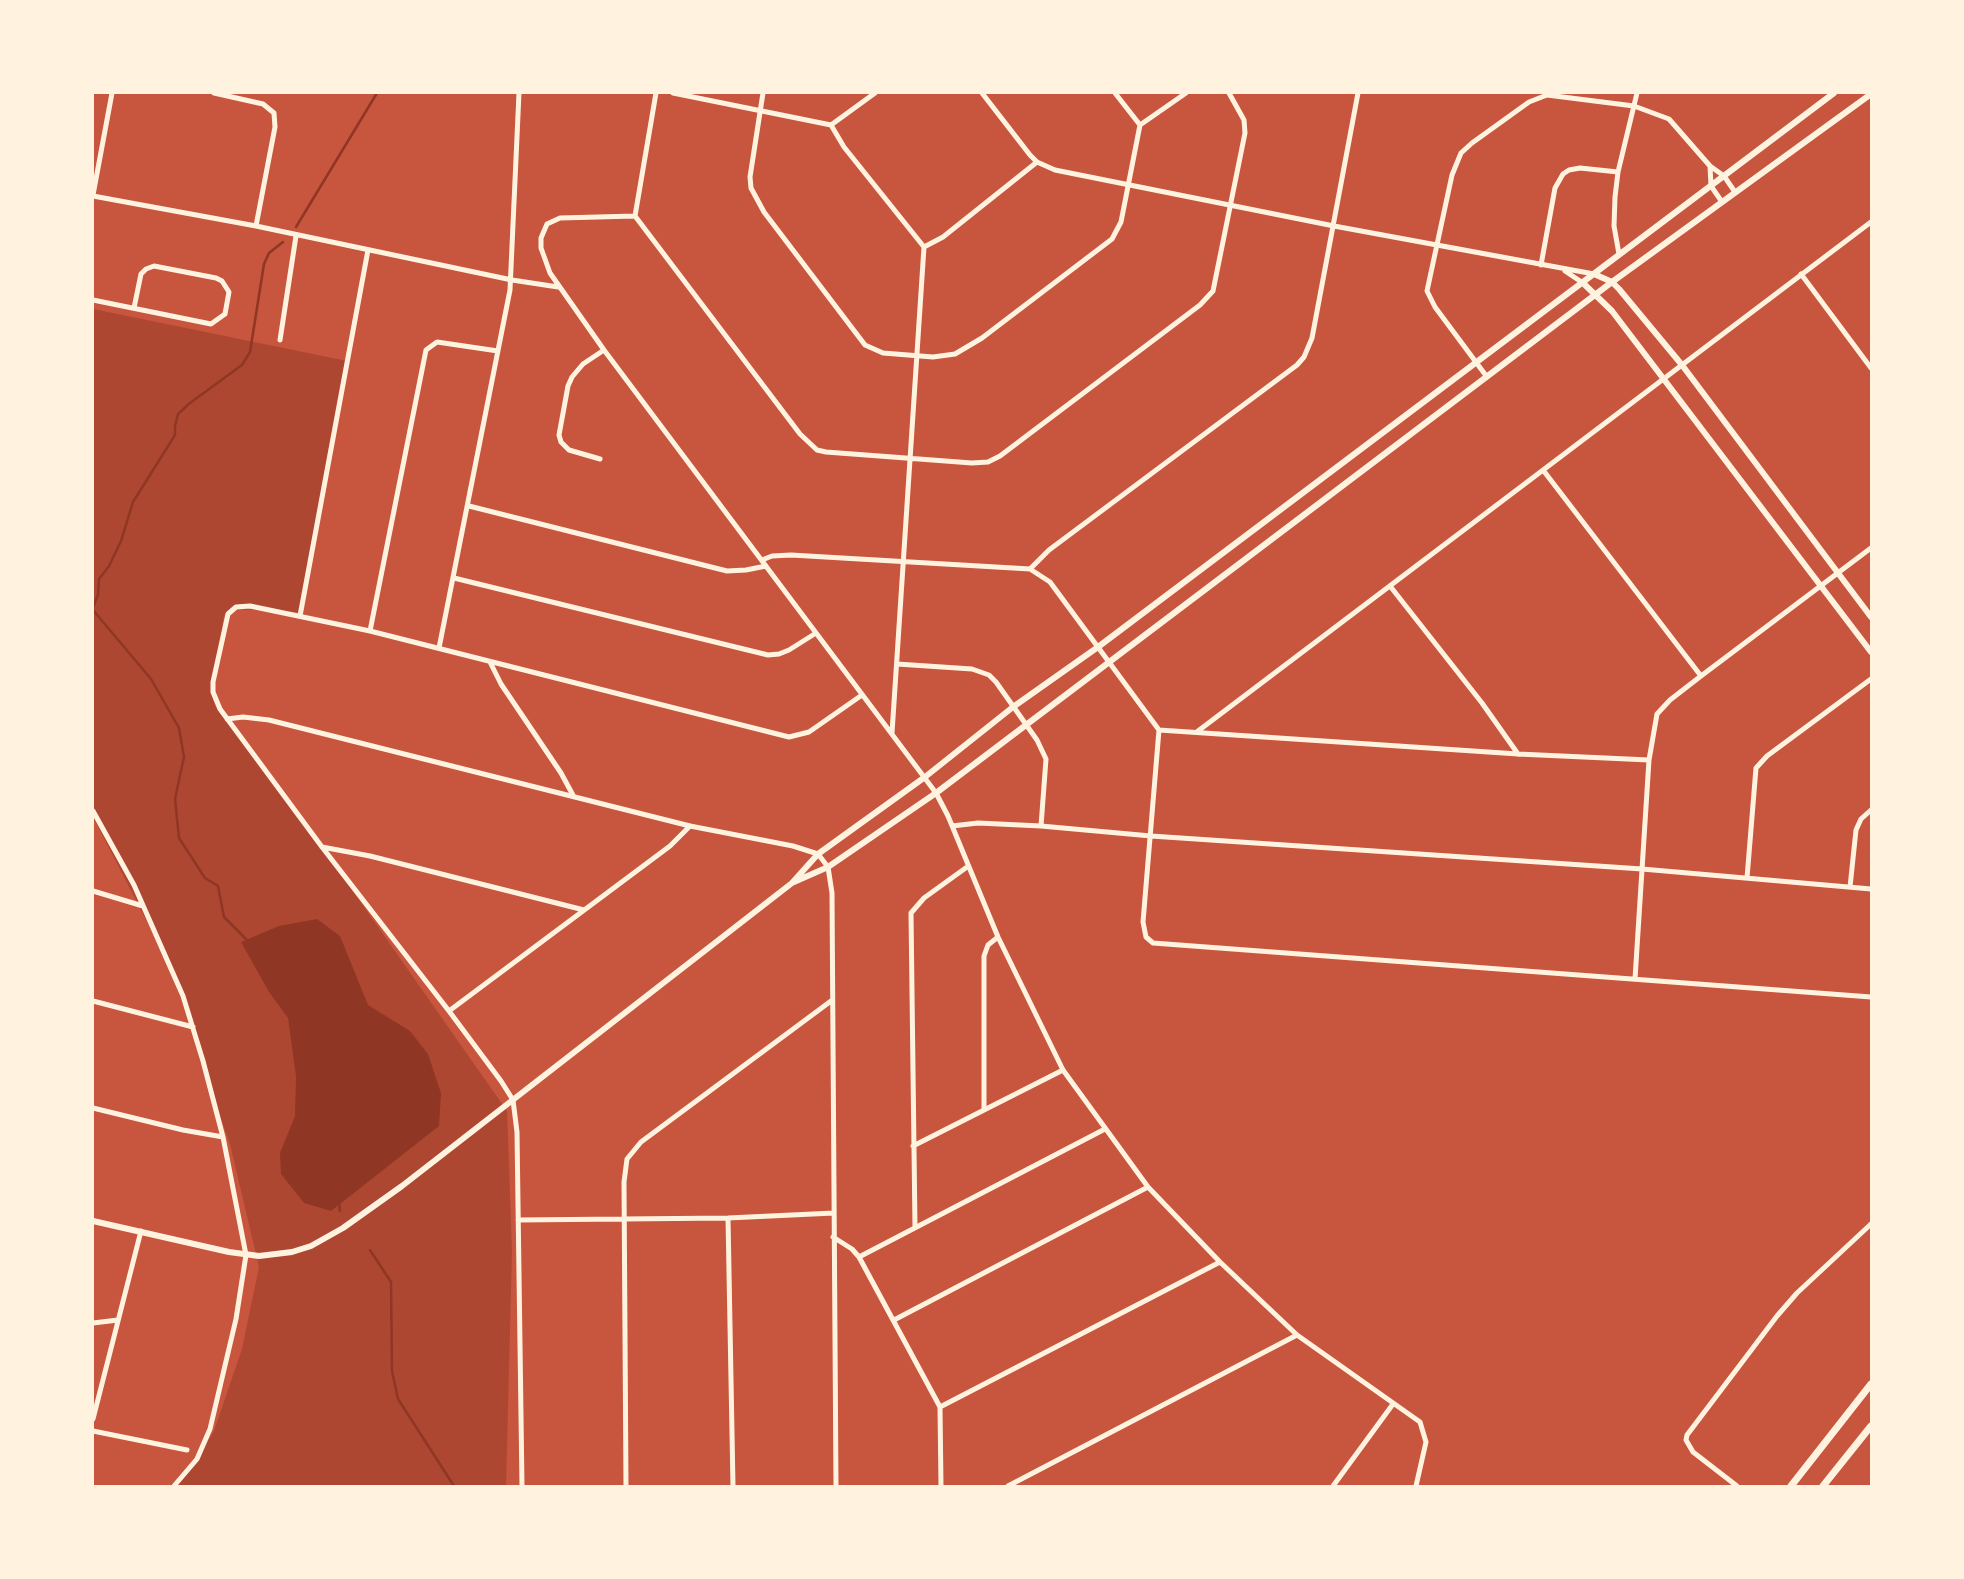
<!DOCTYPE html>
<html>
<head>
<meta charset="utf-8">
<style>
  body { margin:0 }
  #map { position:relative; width:1964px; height:1579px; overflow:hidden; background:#c8553d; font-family:Commissioner,sans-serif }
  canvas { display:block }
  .frame { position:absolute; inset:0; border:94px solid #fff3e0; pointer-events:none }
</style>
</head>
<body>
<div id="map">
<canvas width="1964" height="1579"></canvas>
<div class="frame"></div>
</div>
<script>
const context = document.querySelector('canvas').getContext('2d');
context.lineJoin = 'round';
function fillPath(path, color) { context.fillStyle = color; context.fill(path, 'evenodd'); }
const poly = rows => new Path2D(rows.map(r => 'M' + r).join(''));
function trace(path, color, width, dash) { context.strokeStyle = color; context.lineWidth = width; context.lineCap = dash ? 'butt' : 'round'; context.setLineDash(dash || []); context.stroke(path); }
fillPath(poly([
  [93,309,347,361,298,612,232,609,224,615,211,692,215,706,322,847,507,1111,512,1251,506,1486,176,1486,191,1469,214,1431,242,1349,259,1267,230,1144,204,1071,189,1017,155,937,93,817]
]), '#ae4732');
fillPath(poly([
  [317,919,340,936,368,1005,410,1031,428,1054,441,1093,439,1126,331,1211,304,1203,281,1174,280,1153,295,1116,296,1076,288,1018,269,992,241,942,279,926]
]), '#8f3625');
trace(poly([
  [296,227,377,93],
  [93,607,98,595,99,579,109,566,121,541,133,502,175,435,175,426,178,414,190,403,242,365,250,352,264,264,269,253,283,242],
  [93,610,151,679,179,728,184,757,175,799,179,838,205,878,218,886,224,917,247,940],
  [339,1202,340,1211],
  [370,1250,391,1282,392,1371,398,1399,454,1486]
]), '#8f3625', 2.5);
trace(poly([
  [214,93,263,104,274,113,275,127,256,226],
  [656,93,635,216,800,434,817,450,826,452,972,463,988,462,1000,456,1200,305,1213,291,1245,133,1244,120,1229,93],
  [673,93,831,125],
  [763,93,750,177,751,188,764,212,865,345,883,353,933,357,955,354,982,338,1112,239,1121,222,1140,125,1186,93],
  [982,93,1030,155,1037,162,1055,170,1334,226,1594,274],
  [1115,93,1140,125],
  [831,125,844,147,924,247],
  [831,125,875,93],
  [1710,166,1711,186,1722,202],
  [93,195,112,93],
  [93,196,256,226,512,280,558,287],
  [635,216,560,218,547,224,541,238,541,248,550,273,604,350,936,793,948,816,998,937,1063,1070,1148,1187,1220,1262,1297,1335,1420,1422,1426,1442,1416,1486],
  [924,247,943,237,1037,162],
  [1619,254,1614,226,1615,197,1618,172,1637,93],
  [1541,265,1555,188,1563,174,1569,170,1580,168,1618,172],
  [1565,271,1583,283],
  [1801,274,1871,368],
  [93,300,211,324,225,314,229,292,222,281,216,278,154,266,146,269,141,274,134,308],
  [280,340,296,236],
  [1487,377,1435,307,1427,291,1452,175,1461,153,1472,143,1529,102,1547,95,1634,106,1669,119,1710,166,1724,176,1735,192],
  [600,459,569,450,561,442,559,435,568,386,572,377,583,364,604,350],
  [1543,470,1701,676],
  [469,506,727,571,746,570,766,566],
  [762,560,772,556,791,555,1030,569,1049,550,1297,365,1304,357,1312,338,1358,93],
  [1030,569,1050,582,1159,730,1143,922,1146,937,1153,943,1871,997],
  [454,578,768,655,779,654,789,650,816,633],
  [1390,586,1482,703,1518,754],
  [300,616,368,250],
  [370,631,426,350,437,342,498,351],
  [439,648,510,290,519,93],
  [490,662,501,684,561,773,574,797],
  [897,664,972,669,989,675,996,682,1037,740,1046,759,1041,826],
  [227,719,243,717,269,720,690,826,793,846,818,854,828,867,832,893,836,1486],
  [1159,730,1518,754,1649,760],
  [1198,731,1871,222],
  [892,733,924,247],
  [93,811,134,885,183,996,203,1061,223,1137,246,1255,236,1319,210,1429,197,1459,174,1486],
  [952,826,978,823,1041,826,1151,836,1642,869,1871,889],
  [322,847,370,856,584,910],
  [1747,878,1756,768,1767,756,1871,679],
  [1850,887,1856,830,1861,819,1871,810],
  [93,891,143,906],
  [1635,979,1649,760,1657,714,1670,700,1701,676,1871,548],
  [93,1001,193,1027],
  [449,1011,670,846,690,826],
  [93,1108,183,1130,223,1137],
  [984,1110,984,956,988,945,998,937],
  [913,1146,1063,1070],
  [728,1218,733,1486],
  [518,1220,728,1218,834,1213],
  [915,1227,911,913,924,898,967,867],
  [833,1237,852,1249,859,1257,940,1407,941,1486],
  [859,1257,1105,1129],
  [894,1320,1148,1187],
  [93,1323,118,1320],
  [940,1407,1220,1262],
  [93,1419,141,1231],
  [93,1431,187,1450],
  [522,1486,517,1132,513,1100,501,1081,449,1011,322,847,220,709,213,692,213,682,228,614,236,607,250,606,370,631,789,737,809,732,862,695],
  [626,1486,624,1182,627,1159,641,1142,831,1001],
  [1008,1486,1297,1335],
  [1333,1486,1393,1404],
  [1737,1486,1693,1452,1686,1440,1687,1435,1777,1316,1797,1293,1871,1224]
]), '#fff3e0', 5);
trace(poly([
  [1594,274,1612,282,1619,289,1682,365,1871,617],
  [1583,283,1612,311,1871,652],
  [794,882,828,867,936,793,1612,282,1871,94],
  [93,1221,229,1252,259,1256,292,1252,311,1246,343,1228,402,1186,792,883,818,854,925,777,1013,707,1098,647,1834,93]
]), '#fff3e0', 6);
trace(poly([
  [1791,1486,1871,1384],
  [1823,1486,1871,1426]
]), '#fff3e0', 7);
</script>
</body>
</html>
